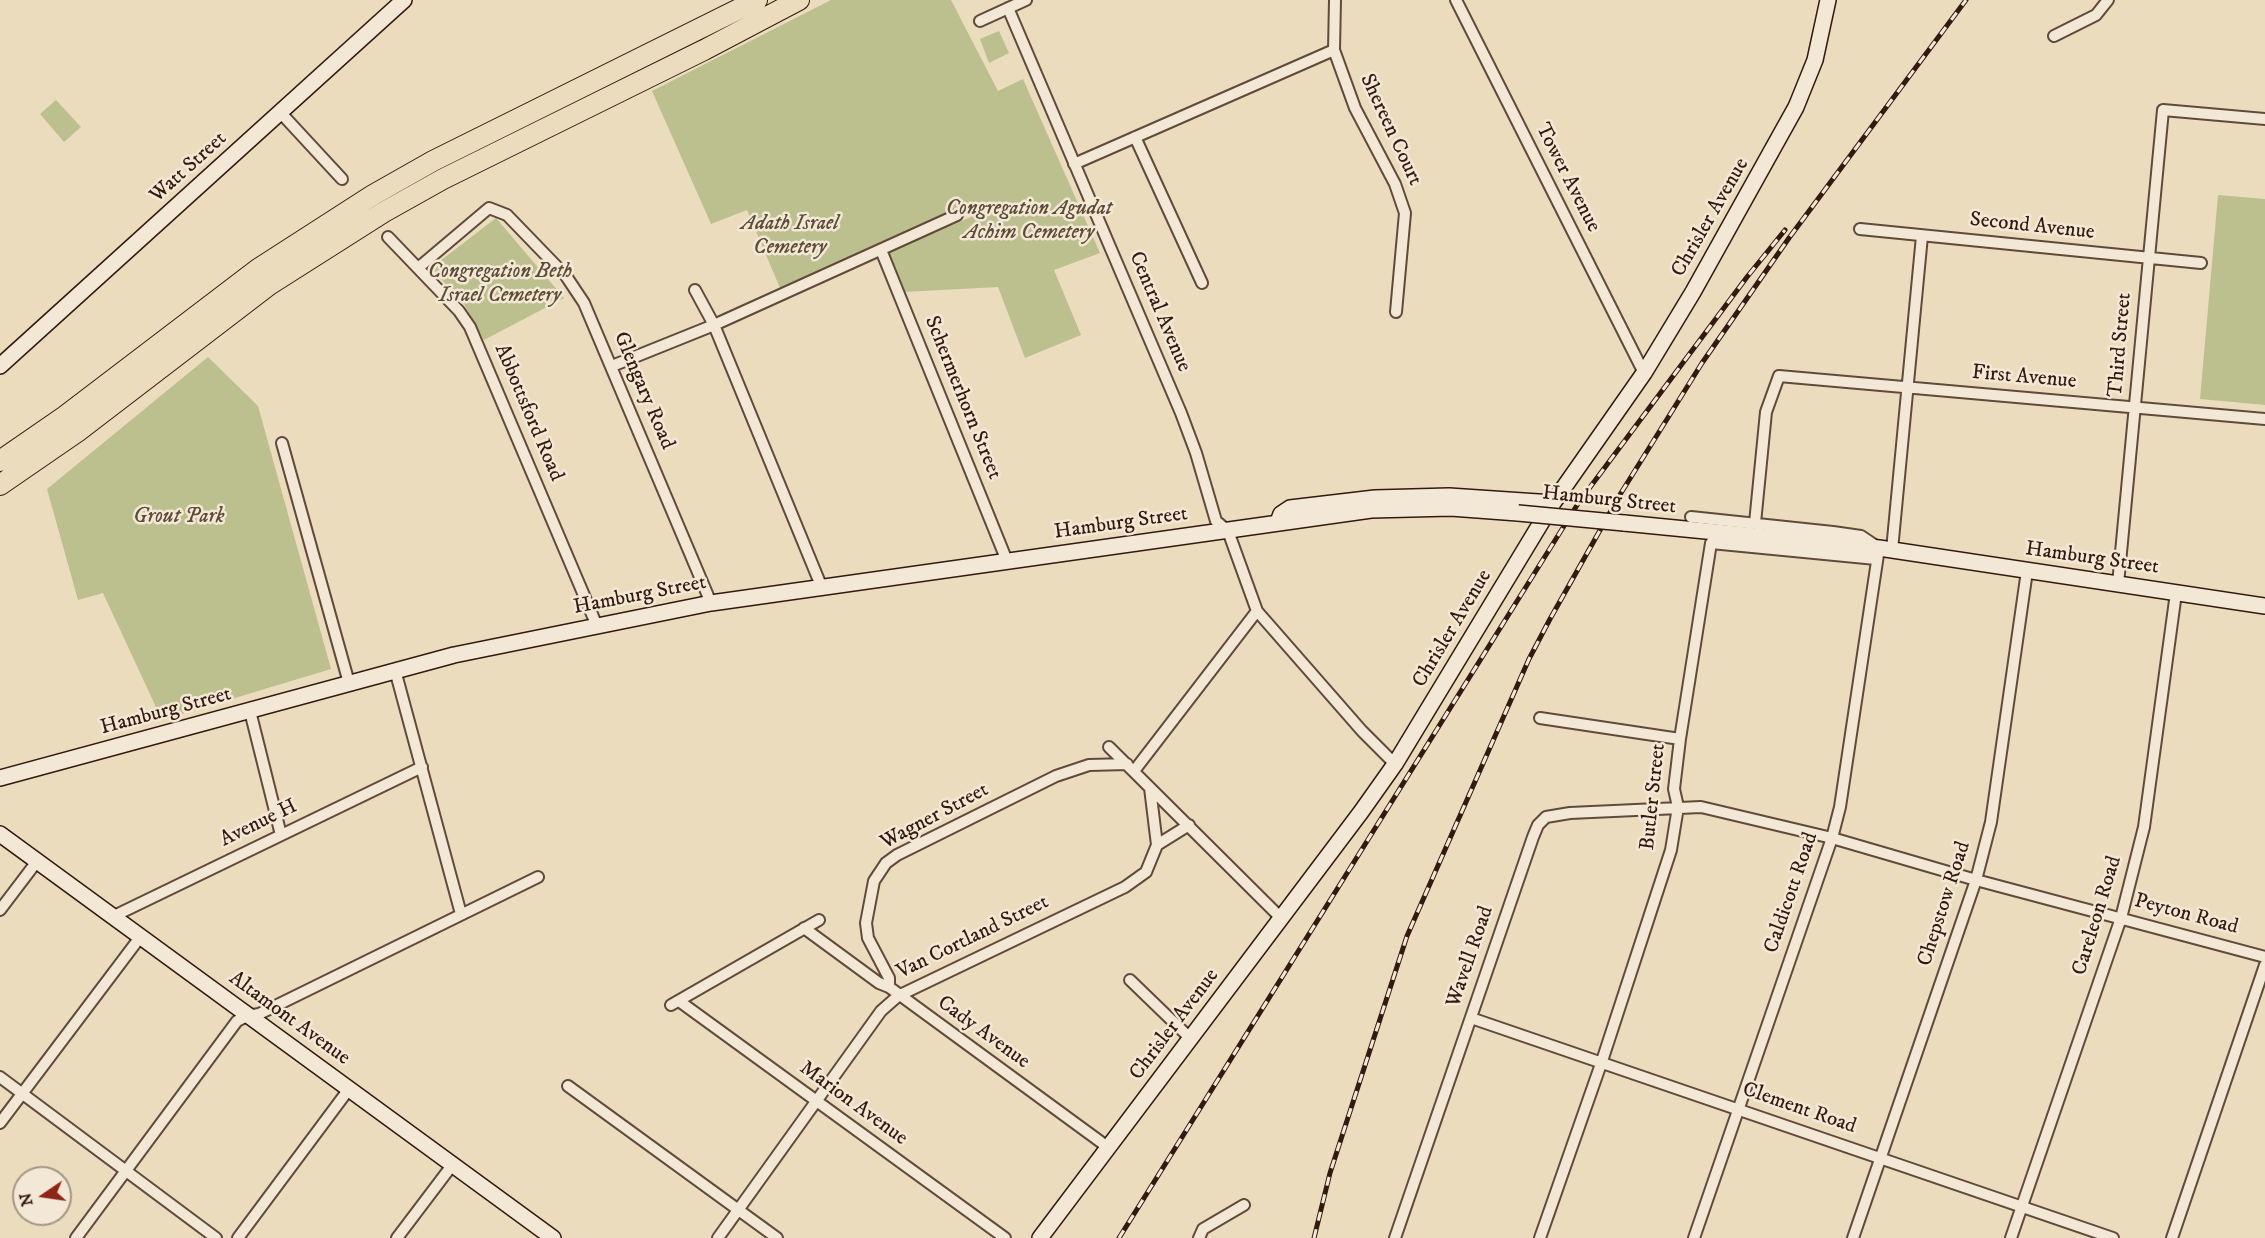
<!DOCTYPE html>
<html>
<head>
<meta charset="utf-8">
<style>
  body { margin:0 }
  #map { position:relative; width:2265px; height:1238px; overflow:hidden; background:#ecdcbe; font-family:"IM FELL DW Pica",serif }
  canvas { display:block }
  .north { position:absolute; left:12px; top:1166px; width:60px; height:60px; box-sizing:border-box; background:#f3e8d5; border:2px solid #a69586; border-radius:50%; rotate:257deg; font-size:16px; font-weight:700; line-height:24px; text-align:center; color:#331910 }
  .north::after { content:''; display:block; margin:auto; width:21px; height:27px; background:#8f2418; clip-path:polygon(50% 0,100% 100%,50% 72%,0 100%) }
</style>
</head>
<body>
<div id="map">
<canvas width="2265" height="1238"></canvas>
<div class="north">N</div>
</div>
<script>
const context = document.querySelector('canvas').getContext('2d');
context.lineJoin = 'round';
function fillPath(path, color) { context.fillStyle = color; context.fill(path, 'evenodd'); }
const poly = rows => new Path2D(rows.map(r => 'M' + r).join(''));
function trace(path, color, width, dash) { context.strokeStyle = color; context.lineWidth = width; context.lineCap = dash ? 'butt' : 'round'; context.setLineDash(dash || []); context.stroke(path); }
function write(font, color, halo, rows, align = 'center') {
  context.font = font + ' "IM FELL DW Pica",serif'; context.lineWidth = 5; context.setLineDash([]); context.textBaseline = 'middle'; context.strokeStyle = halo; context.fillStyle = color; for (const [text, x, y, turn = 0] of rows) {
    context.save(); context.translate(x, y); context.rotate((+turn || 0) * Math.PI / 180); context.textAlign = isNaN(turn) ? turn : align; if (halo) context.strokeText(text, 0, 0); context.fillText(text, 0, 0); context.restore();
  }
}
fillPath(poly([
  [831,0,951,0,998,91,1023,79,1100,253,1054,270,1081,335,1025,358,998,287,903,292,887,252,971,217,967,205,780,288,747,210,711,224,652,91],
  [999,31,1009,53,989,63,980,39],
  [56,100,81,127,64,142,40,114],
  [2218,195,2265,199,2265,405,2200,399],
  [496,218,564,298,484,340,464,304,431,268],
  [208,357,258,406,331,669,162,720,103,593,78,600,47,489]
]), '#bcbf8e');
const street = poly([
  [1335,0,1334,50,1355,108,1395,184,1405,213,1396,312],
  [1456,0,1644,373],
  [1008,8,1181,413,1196,453,1216,521,1228,531,1257,611,1362,731,1395,764],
  [980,21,1026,0],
  [2054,36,2096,15,2108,0],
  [280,112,342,179],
  [1135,137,1202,283],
  [1074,164,1334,50],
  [1860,229,2201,263],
  [388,237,459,311,470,327,597,626],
  [881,250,1007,561],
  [418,268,489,208,507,215,566,276,584,303,711,603],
  [695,290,714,325,822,588],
  [612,366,714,325,957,215],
  [282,443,349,683],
  [1691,517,1833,532,1861,536,1879,548,1840,807,1832,838,1694,1238],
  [1755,523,1766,412,1779,376,2265,419],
  [1892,550,1922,236],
  [2118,584,2163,110,2265,119],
  [395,670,461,914],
  [250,711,281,835],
  [1540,718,1680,739],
  [1109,747,1281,918],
  [1134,771,1257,611],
  [1157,845,1189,825],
  [0,910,38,860],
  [114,916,422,767],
  [804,928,879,983,889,987,1109,1148],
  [1130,980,1191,1039],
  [889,987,889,978,868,938,866,923,874,881,886,863,897,855,1056,776,1089,765,1127,764],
  [679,1001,1005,1238],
  [671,1005,819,920],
  [1471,1018,2113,1238],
  [0,1077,216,1238],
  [568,1086,777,1238],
  [0,1123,141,936],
  [76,1238,237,1021,247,1016,259,1014,538,877],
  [238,1238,349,1089],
  [397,1238,453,1164],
  [718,1238,881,1011,898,996,1125,887,1146,872,1157,845,1150,788],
  [1199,1238,1203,1229,1244,1205],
  [1395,1238,1533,837,1538,825,1546,817,1570,813,1701,807,1832,838,1976,880,2265,957],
  [1540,1238,1602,1061,1671,850,1678,807,1674,789,1680,739,1711,543,1876,559],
  [1853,1238,1976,880,1991,822,2027,571],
  [2011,1238,2121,918,2144,827,2176,593],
  [2172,1238,2265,965]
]);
const secondary = poly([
  [0,366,404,0],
  [1278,522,1281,514,1290,508,1375,498,1449,496,1553,503],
  [1624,523,1879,548,2265,606],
  [0,778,454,655,711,603,1371,510,1451,508,1518,513],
  [0,834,553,1238],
  [1040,1238,1361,812,1395,764,1553,503,1644,373,1693,292,1796,107,1815,60,1828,0]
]);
const highway = poly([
  [0,461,65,416,258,269,373,195,433,161,757,0],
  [0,485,77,432,269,285,384,212,443,179,704,50,799,0]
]);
trace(street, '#614a3c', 14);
trace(secondary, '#331910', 18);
trace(highway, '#331910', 22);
trace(street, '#f3e8d5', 10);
trace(secondary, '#f3e8d5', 15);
trace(highway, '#ecdcbe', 20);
const rail = poly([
  [1119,1238,1579,502,1747,277,1785,230],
  [1314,1238,1330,1173,1407,936,1529,659,1550,619,1621,493,1702,363,1789,238,1966,0]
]);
trace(rail, '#331910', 5);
trace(rail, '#f3e8d5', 3, [9]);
const secondaryBridge = poly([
  [1518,513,1624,523]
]);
trace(secondaryBridge, '#331910', 18, []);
trace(secondaryBridge, '#f3e8d5', 15);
write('21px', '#331910', '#f3e8d5', [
  ["Shereen Court",1390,130,65],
  ["Watt Street",189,168,-42],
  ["Tower Avenue",1567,178,63],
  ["Chrisler Avenue",1711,218,-60],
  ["Second Avenue",2032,227,6],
  ["Central Avenue",1159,312,67],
  ["Third Street",2121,345,-85],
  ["First Avenue",2024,378,5],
  ["Glengary Road",643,391,67],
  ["Schermerhorn Street",962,398,68],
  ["Abbottsford Road",528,413,67],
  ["Hamburg Street",1609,501,6],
  ["Hamburg Street",1121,524,-8],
  ["Hamburg Street",2092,559,8],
  ["Hamburg Street",640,596,-11],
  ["Chrisler Avenue",1453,629,-59],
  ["Hamburg Street",166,712,-15],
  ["Butler Street",1654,797,-84],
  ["Wagner Street",935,817,-28],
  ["Avenue H",259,824,-26],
  ["Caldicott Road",1792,893,-71],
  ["Chepstow Road",1945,904,-72],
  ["Peyton Road",2186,915,15],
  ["Careleon Road",2098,916,-73],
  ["Van Cortland Street",973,938,-26],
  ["Wavell Road",1471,957,-71],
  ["Altamont Avenue",289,1019,36],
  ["Chrisler Avenue",1175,1025,-53],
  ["Cady Avenue",983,1033,36],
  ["Marion Avenue",853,1104,36],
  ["Clement Road",1799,1109,19]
]);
write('italic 21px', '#5c4b36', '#f3e8d5', [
  ["Congregation Agudat",1029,210],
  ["Achim Cemetery",1029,234],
  ["Adath Israel",790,225],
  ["Cemetery",790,249],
  ["Congregation Beth",500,273],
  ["Israel Cemetery",500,297],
  ["Grout Park",179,518]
]);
</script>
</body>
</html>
